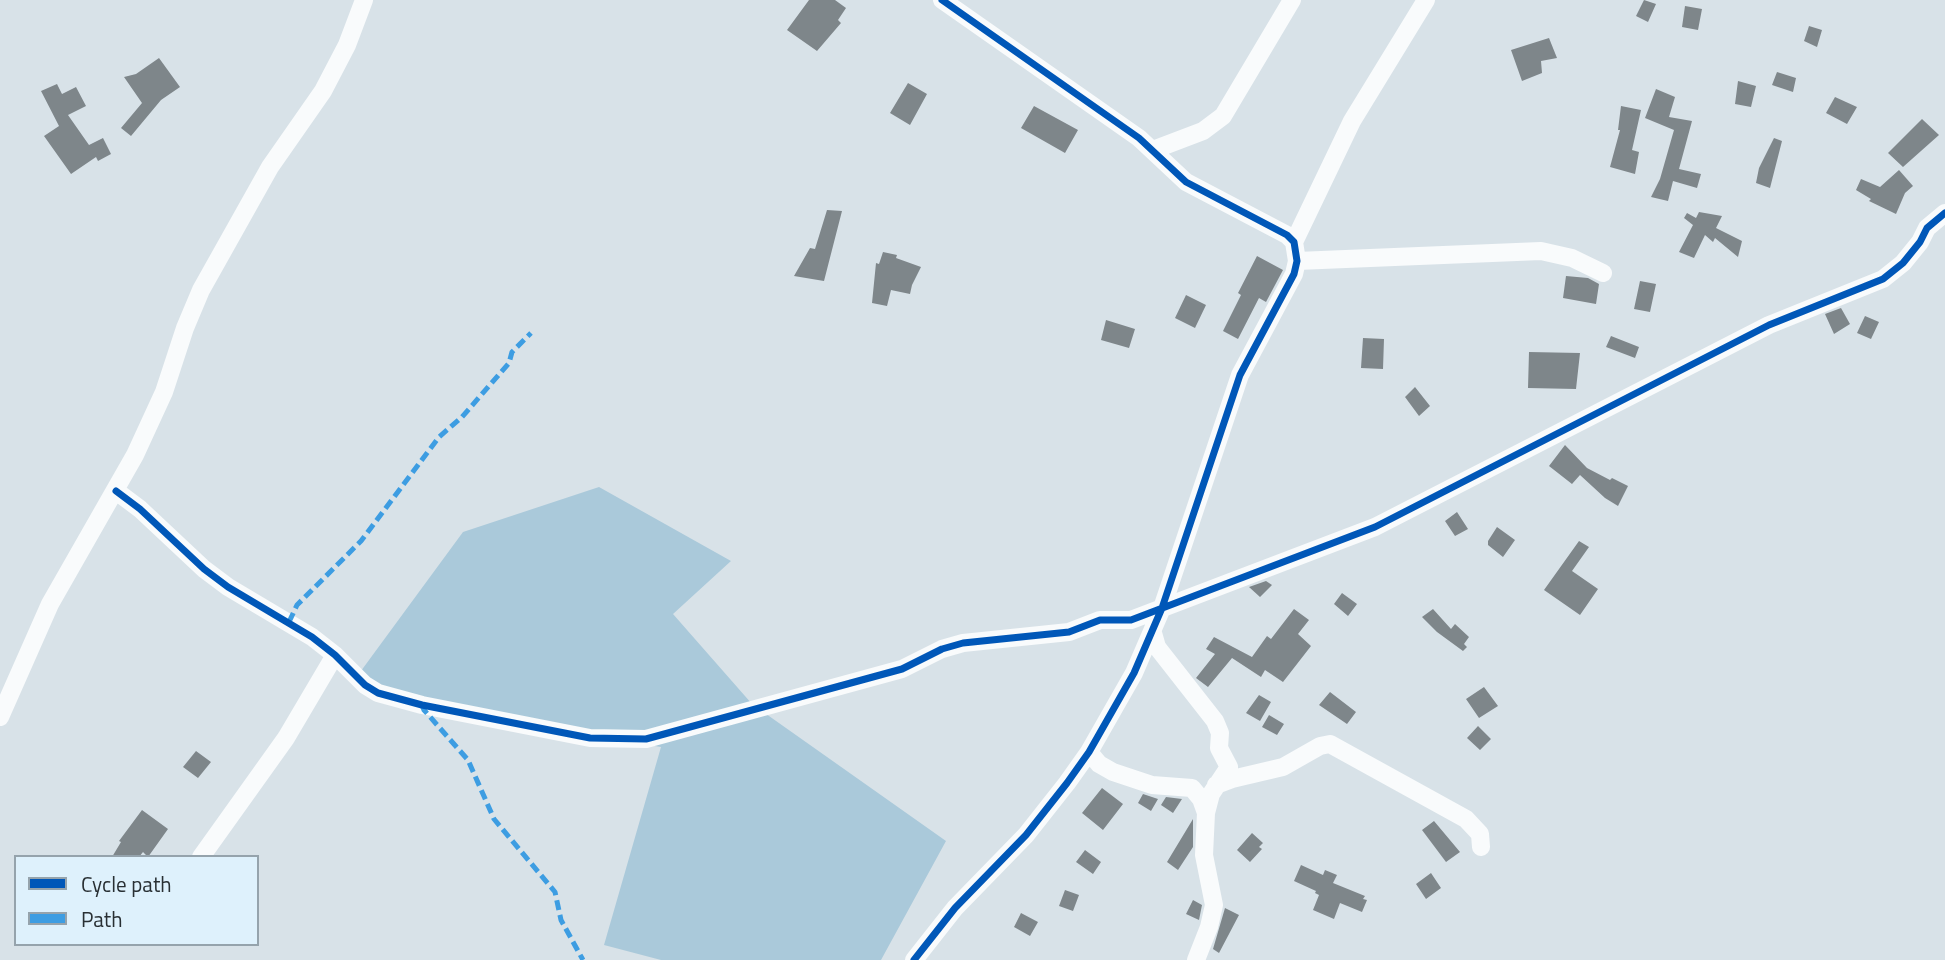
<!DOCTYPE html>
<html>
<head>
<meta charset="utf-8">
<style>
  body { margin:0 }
  #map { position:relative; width:1945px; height:960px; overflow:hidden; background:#d8e2e8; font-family:"Titillium Web",sans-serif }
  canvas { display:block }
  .legend { position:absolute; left:14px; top:855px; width:245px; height:91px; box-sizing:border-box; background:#def1fc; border:2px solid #95a3ac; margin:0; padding:9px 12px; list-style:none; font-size:21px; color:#282f33 }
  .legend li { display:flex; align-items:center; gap:14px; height:35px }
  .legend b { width:35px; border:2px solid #95a3ac }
</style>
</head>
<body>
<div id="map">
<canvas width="1945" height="960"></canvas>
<ul class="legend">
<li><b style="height:9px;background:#0057b8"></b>Cycle path</li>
<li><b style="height:9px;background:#3d9de2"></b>Path</li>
</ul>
</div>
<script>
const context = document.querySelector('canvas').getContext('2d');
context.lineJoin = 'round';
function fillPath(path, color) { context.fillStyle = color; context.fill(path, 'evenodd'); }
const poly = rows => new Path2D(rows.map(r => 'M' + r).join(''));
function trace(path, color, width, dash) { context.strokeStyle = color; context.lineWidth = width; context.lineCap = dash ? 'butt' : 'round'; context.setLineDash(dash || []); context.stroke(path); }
fillPath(poly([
  [599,487,731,561,673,614,752,704,946,841,881,960,661,960,604,945,661,747,446,713,358,675,463,532]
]), '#aac9da');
fillPath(poly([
  [809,0,835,0,846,8,838,20,841,23,817,51,787,30],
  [1644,0,1656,4,1648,22,1636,16],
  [1685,6,1702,9,1698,30,1682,27],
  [1809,26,1822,30,1817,47,1804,41],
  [1549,38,1557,58,1541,61,1542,73,1522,81,1511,50],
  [159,58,180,87,161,100,131,136,121,128,142,103,124,77,136,74],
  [1777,72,1796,78,1793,92,1772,85],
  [1738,81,1756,86,1751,107,1735,104],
  [908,83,927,94,910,125,890,113],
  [57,84,62,94,76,87,86,106,68,115,89,145,103,138,111,154,98,161,96,157,71,174,44,136,59,126,41,91],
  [1656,89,1675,97,1669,117,1692,121,1679,169,1701,174,1697,188,1673,181,1668,201,1651,197,1660,179,1674,130,1645,118],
  [1835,97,1857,107,1847,124,1826,113],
  [1034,106,1078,130,1065,153,1021,128],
  [1621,106,1641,110,1632,150,1639,152,1635,174,1610,167,1620,130,1618,130],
  [1922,119,1939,135,1903,167,1888,153],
  [1774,138,1782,141,1770,188,1756,183,1759,168],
  [1899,170,1913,186,1905,193,1896,214,1869,201,1871,199,1856,190,1861,179,1880,187],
  [827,210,842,211,824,281,794,276,810,248,815,249],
  [1699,212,1722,216,1716,228,1742,241,1738,257,1715,238,1713,242,1705,235,1694,258,1679,252,1693,225,1684,218,1687,213,1696,218],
  [883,252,897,255,896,258,921,267,912,285,910,294,891,290,887,306,872,303,876,263,879,264],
  [1257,256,1283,270,1266,302,1259,298,1238,339,1223,331,1241,295,1238,293],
  [1566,276,1588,278,1599,284,1596,304,1563,298],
  [1640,281,1656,284,1650,312,1634,309],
  [1186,295,1206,305,1195,328,1175,318],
  [1841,308,1850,324,1834,334,1825,314],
  [1865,316,1879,322,1871,339,1857,333],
  [1106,320,1135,329,1129,348,1101,340],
  [1611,336,1639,347,1635,358,1606,347],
  [1363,338,1384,339,1383,369,1361,368],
  [1529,352,1580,353,1576,389,1528,388],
  [1415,387,1430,406,1419,416,1405,397],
  [1565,445,1587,468,1610,480,1612,478,1628,486,1618,506,1605,498,1580,475,1572,484,1549,466],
  [1457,512,1468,529,1455,536,1445,521],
  [1497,527,1515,540,1503,557,1488,545,1488,541],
  [1579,541,1589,547,1572,571,1598,589,1580,615,1544,590],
  [1266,581,1272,585,1260,597,1249,587],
  [1342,593,1357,604,1348,616,1334,604],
  [1294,609,1309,620,1298,634,1311,646,1283,682,1265,670,1261,677,1232,658,1208,687,1196,678,1215,654,1206,649,1214,637,1252,657,1267,636,1271,639],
  [1433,609,1451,629,1455,624,1469,637,1464,644,1467,647,1463,651,1437,632,1422,617],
  [1484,687,1498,706,1479,718,1466,699],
  [1330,692,1356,712,1347,724,1319,705],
  [1259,695,1271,702,1260,721,1246,713],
  [1269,715,1284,724,1277,735,1262,727],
  [1478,726,1491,739,1480,750,1467,738],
  [196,751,211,762,198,778,183,767],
  [1102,788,1123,804,1103,830,1082,813],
  [1143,794,1158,799,1151,811,1138,803],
  [1166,797,1182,799,1173,813,1161,805],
  [142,810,168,829,148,857,143,852,139,857,112,857,121,842,119,841],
  [1193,819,1193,847,1178,870,1167,862],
  [1434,821,1460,852,1446,862,1422,830],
  [1252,833,1263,843,1259,847,1262,849,1250,862,1237,850],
  [1085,850,1101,862,1093,874,1076,862],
  [1301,865,1323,875,1325,870,1337,875,1333,883,1365,896,1363,899,1367,900,1362,912,1340,903,1334,919,1313,910,1319,895,1315,893,1316,891,1294,881],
  [1431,873,1441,888,1426,899,1416,884],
  [1065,890,1079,895,1073,911,1059,906],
  [1193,900,1202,905,1199,920,1186,914],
  [1225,908,1239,915,1219,953,1213,949],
  [1021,913,1038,922,1030,936,1014,927]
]), '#7e868a');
trace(poly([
  [1153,150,1203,131,1223,116,1292,0],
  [1294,242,1352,121,1426,0],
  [1297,261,1541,251,1572,258,1603,273],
  [116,491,140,509,204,569,228,587,312,637,335,655,365,685,378,693,422,705,590,738,646,739,902,669,942,649,963,643,1069,632,1100,620,1131,620,1375,527,1769,325,1883,279,1903,263,1920,242,1927,228,1945,213],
  [1153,633,1157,647,1215,721,1220,733,1219,748,1229,767,1211,794,1206,813,1204,855,1214,905,1209,927,1196,960],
  [0,717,50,604,135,455,164,392,185,328,201,290,270,167,323,91,347,45,364,0],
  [1089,752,1099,764,1113,772,1152,785,1192,788,1201,799,1206,813],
  [1216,785,1232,779,1283,767,1320,746,1330,744,1466,819,1480,834,1481,847],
  [201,857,286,738,335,655],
  [914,960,955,908,1026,835,1067,783,1089,752,1134,673,1162,608,1240,375,1294,274,1297,261,1294,242,1287,235,1186,182,1139,138,942,0]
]), '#f9fbfc', 18);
trace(poly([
  [289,622,297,605,361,541,439,437,462,417,509,363,512,352,531,333],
  [422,705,424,710,468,760,494,819,555,892,561,920,583,960]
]), '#3d9de2', 5, [10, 5]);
trace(poly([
  [116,491,140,509,204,569,228,587,312,637,335,655,365,685,378,693,422,705,590,738,646,739,902,669,942,649,963,643,1069,632,1100,620,1131,620,1375,527,1769,325,1883,279,1903,263,1920,242,1927,228,1945,213],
  [914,960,955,908,1026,835,1067,783,1089,752,1134,673,1162,608,1240,375,1294,274,1297,261,1294,242,1287,235,1186,182,1139,138,942,0]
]), '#0057b8', 7);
</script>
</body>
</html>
